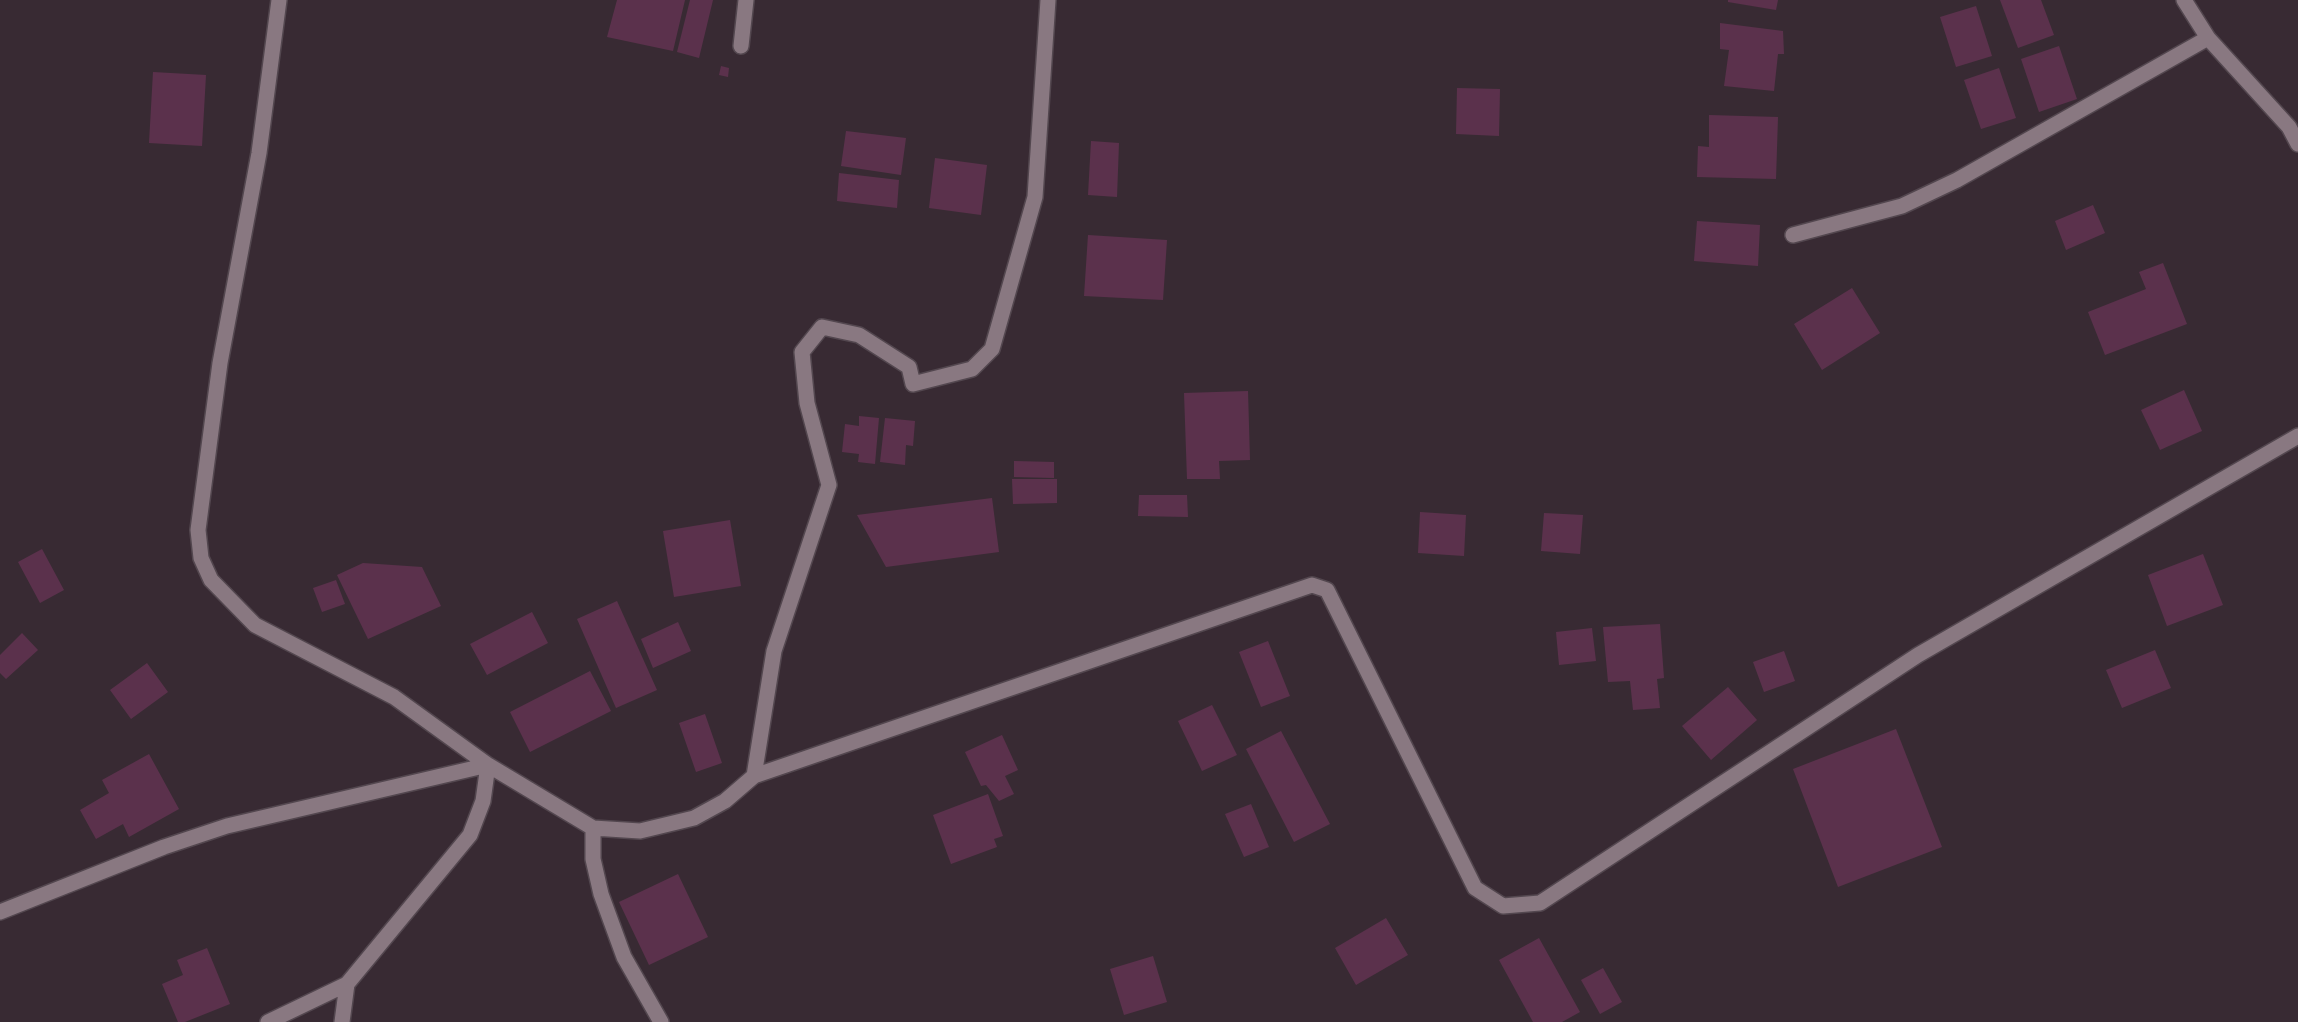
<!DOCTYPE html>
<html>
<head>
<meta charset="utf-8">
<style>
  body { margin:0 }
  canvas { display:block; background:#382a33 }
</style>
</head>
<body>
<canvas width="2298" height="1022"></canvas>
<script>
const context = document.querySelector('canvas').getContext('2d');
context.lineJoin = 'round';
function fillPath(path, color) { context.fillStyle = color; context.fill(path, 'evenodd'); }
const poly = rows => new Path2D(rows.map(r => 'M' + r).join(''));
function trace(path, color, width, dash) { context.strokeStyle = color; context.lineWidth = width; context.lineCap = dash ? 'butt' : 'round'; context.setLineDash(dash || []); context.stroke(path); }
fillPath(poly([
  [617,0,685,0,673,51,607,37],
  [690,0,713,0,699,58,677,52],
  [1728,0,1778,0,1776,10,1728,2],
  [2000,0,2041,0,2054,35,2018,48],
  [1976,6,1992,56,1956,67,1940,17],
  [1720,23,1783,31,1784,54,1778,54,1774,91,1724,86,1729,50,1720,49],
  [2059,46,2077,99,2039,112,2021,59],
  [721,66,729,68,728,77,719,75],
  [1999,68,2016,118,1981,129,1964,80],
  [153,72,206,75,202,146,149,143],
  [1457,88,1500,89,1499,136,1456,134],
  [1709,115,1778,117,1776,179,1697,177,1698,146,1709,147],
  [846,131,906,138,901,175,841,166],
  [1091,141,1119,143,1117,197,1088,195],
  [935,158,987,165,981,215,929,208],
  [839,173,899,180,897,208,837,201],
  [2093,205,2105,233,2066,250,2055,221],
  [1697,221,1760,225,1758,266,1694,261],
  [1088,235,1167,240,1163,300,1084,296],
  [2163,263,2187,324,2105,355,2088,312,2146,289,2139,272],
  [1852,288,1880,333,1822,370,1794,324],
  [2184,390,2202,431,2160,450,2141,410],
  [1248,391,1250,460,1219,461,1220,479,1187,479,1184,393],
  [859,416,879,418,875,464,858,462,859,454,842,452,845,424,859,426],
  [885,418,915,421,913,446,906,445,905,465,880,462],
  [1014,461,1054,462,1054,478,1014,477],
  [1012,479,1057,479,1057,503,1013,504],
  [1139,495,1187,495,1188,517,1138,516],
  [992,498,999,552,886,567,857,515],
  [1420,512,1466,515,1464,556,1418,553],
  [1544,513,1583,515,1580,554,1541,551],
  [730,520,741,586,674,597,663,531],
  [42,549,64,590,40,603,18,562],
  [2203,554,2223,605,2167,626,2148,575],
  [363,563,422,567,441,606,368,639,337,575],
  [336,580,345,604,322,612,313,588],
  [617,601,657,690,616,708,577,619],
  [532,612,548,643,487,675,470,644],
  [678,622,691,651,653,668,641,639],
  [1660,624,1664,678,1657,679,1660,708,1633,710,1630,681,1608,682,1603,627],
  [1592,628,1596,661,1559,665,1556,632],
  [22,633,38,650,6,679,0,673,0,655],
  [1268,641,1290,696,1261,707,1239,652],
  [2155,650,2171,688,2122,708,2106,670],
  [1784,651,1795,681,1764,692,1753,662],
  [147,663,168,692,131,719,110,690],
  [590,671,611,711,530,752,510,712],
  [1728,687,1757,720,1711,760,1682,726],
  [1212,705,1237,755,1202,771,1178,721],
  [705,714,722,763,696,772,679,723],
  [1896,729,1942,847,1838,887,1793,769],
  [1281,731,1330,824,1294,842,1246,749],
  [1002,735,1018,770,1005,776,1014,794,999,801,986,785,981,786,965,752],
  [149,754,179,809,129,837,123,824,96,839,80,810,109,793,102,780],
  [988,794,1003,836,994,839,997,847,951,864,933,815],
  [1251,804,1269,847,1244,857,1225,814],
  [678,874,708,937,649,965,619,902],
  [1386,918,1408,955,1356,985,1335,948],
  [1539,938,1580,1012,1562,1022,1533,1022,1499,960],
  [207,948,230,1004,185,1022,178,1022,162,984,183,975,177,960],
  [1153,956,1167,1002,1124,1015,1110,969],
  [1603,968,1622,1002,1600,1014,1581,980]
]), '#5b314c');
const minor = poly([
  [279,0,259,153,220,363,198,530,201,558,211,580,255,625,394,697,488,765,593,828,640,831,694,818,725,801,754,776,774,651,829,485,807,403,802,352,822,327,859,335,909,367,913,384,972,369,992,349,1035,197,1048,0],
  [2184,0,2208,38,2289,127,2298,144],
  [741,46,746,0],
  [1793,235,1902,206,1957,180,2208,38],
  [754,776,1312,585,1327,590,1475,888,1503,906,1540,903,1918,655,2298,436],
  [593,828,593,859,601,894,624,957,661,1022],
  [0,912,164,847,227,826,488,765,483,801,470,835,347,984,342,1022],
  [268,1022,347,984]
]);
trace(minor, '#53474f', 18);
trace(minor, '#897881', 15);
</script>
</body>
</html>
